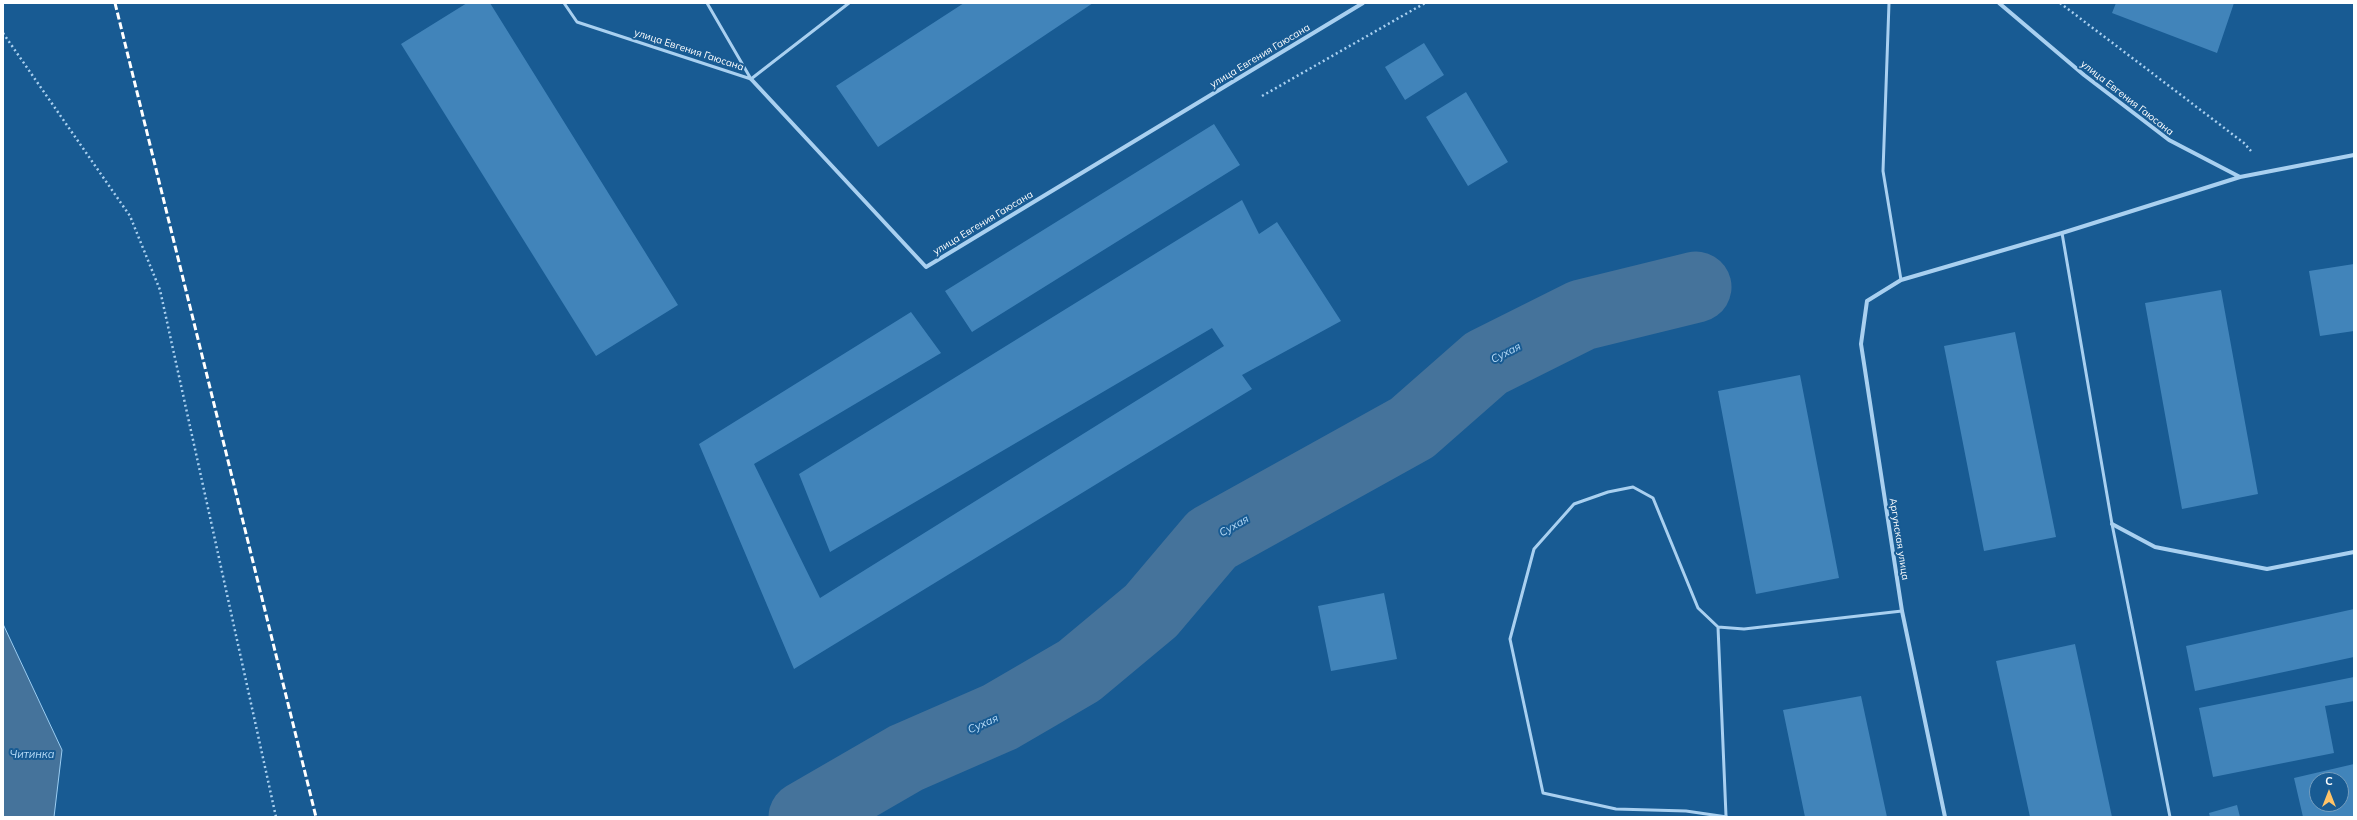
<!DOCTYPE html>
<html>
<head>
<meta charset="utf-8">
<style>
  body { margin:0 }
  #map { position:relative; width:2357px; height:820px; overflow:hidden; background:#185b93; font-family:Mulish,sans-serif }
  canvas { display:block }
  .frame { position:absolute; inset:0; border:4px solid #fff; pointer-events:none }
  .north { position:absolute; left:2309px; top:772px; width:40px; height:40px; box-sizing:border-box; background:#185b93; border:1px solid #749dbe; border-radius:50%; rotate:0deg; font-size:11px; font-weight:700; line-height:16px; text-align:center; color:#fff }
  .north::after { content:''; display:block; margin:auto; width:14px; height:18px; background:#ffc468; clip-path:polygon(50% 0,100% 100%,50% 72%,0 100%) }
</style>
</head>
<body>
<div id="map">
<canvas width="2357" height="820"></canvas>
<div class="frame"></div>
<div class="north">С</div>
</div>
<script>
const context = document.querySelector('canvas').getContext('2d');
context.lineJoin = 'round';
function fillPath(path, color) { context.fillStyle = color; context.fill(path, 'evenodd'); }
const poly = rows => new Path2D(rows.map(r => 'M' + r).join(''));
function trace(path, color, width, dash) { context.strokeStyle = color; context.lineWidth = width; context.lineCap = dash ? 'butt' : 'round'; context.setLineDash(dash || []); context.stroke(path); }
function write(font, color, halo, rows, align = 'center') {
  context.font = font + ' Mulish,sans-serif'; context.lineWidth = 4; context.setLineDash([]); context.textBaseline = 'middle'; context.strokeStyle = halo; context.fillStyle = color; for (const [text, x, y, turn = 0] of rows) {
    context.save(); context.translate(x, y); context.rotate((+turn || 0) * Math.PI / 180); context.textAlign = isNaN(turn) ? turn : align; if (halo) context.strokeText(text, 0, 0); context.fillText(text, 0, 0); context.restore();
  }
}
const water = poly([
  [3,624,62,750,54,817,3,817,3,624]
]);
fillPath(water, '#45739b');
trace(water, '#9bcdf2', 1);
trace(poly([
  [804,817,906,758,1000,717,1079,671,1151,611,1212,539,1412,428,1486,363,1582,315,1696,287]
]), '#45739b', 71);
fillPath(poly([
  [467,3,490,3,678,305,596,356,401,44],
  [964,3,1093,3,878,147,836,86],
  [2116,3,2234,3,2217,53,2112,13],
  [1424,43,1444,75,1405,100,1385,67],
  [1466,92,1508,162,1468,186,1426,117],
  [1214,124,1240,165,972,332,945,291],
  [1242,200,1259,234,1277,222,1341,321,1242,375,1252,389,794,669,699,444,911,312,941,353,754,464,820,598,1224,346,1212,328,830,552,799,474],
  [2354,264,2354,331,2320,336,2309,271],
  [2221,290,2258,494,2182,509,2145,303],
  [2015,332,2056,537,1984,551,1944,346],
  [1800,375,1839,578,1756,594,1718,391],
  [1384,593,1397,659,1331,671,1318,606],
  [2354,609,2354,657,2195,691,2186,646],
  [2075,644,2112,817,2030,817,1996,661],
  [2354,677,2354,701,2325,706,2334,753,2213,777,2199,708],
  [1861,696,1887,817,1805,817,1783,710],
  [2354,764,2354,817,2303,817,2294,778],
  [2317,780,2341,780,2341,804,2317,804],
  [2237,805,2240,817,2210,817,2209,813]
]), '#4184ba');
trace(poly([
  [2060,3,2244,143,2251,151],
  [3,33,130,216,160,290,276,817],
  [1262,96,1425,3]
]), '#a9d0f0', 2.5, [2, 3]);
trace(poly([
  [564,3,577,22,751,79],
  [707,3,751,79],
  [1889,3,1883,171,1901,280],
  [751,79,849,3],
  [2062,233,2112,524,2170,817],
  [1718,627,1726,816],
  [1727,817,1686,811,1616,809,1543,793,1510,639,1534,549,1574,504,1608,492,1633,487,1653,498,1698,608,1718,627,1744,629,1902,611]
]), '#a9d0f0', 3);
trace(poly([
  [1999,3,2084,75,2169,140,2240,177],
  [751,79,926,267,1363,3],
  [2112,524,2155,547,2267,569,2354,552],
  [1945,817,1902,611,1861,344,1867,301,1901,280,2062,233,2240,177,2354,155]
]), '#a9d0f0', 4);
trace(poly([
  [115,3,316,817]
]), '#fff', 3, [7, 3]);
write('10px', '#fff', '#185b93', [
  ["улица Евгения Гаюсана",689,50,18],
  ["улица Евгения Гаюсана",1260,56,-31],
  ["улица Евгения Гаюсана",2127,98,38],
  ["улица Евгения Гаюсана",983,223,-31],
  ["Аргунская улица",1899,539,81]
]);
write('italic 11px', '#b5daf7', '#185b93', [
  ["Сухая",1506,353,-27],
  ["Сухая",1234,526,-29],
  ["Сухая",983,724,-24],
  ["Читинка",32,755]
]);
</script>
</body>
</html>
